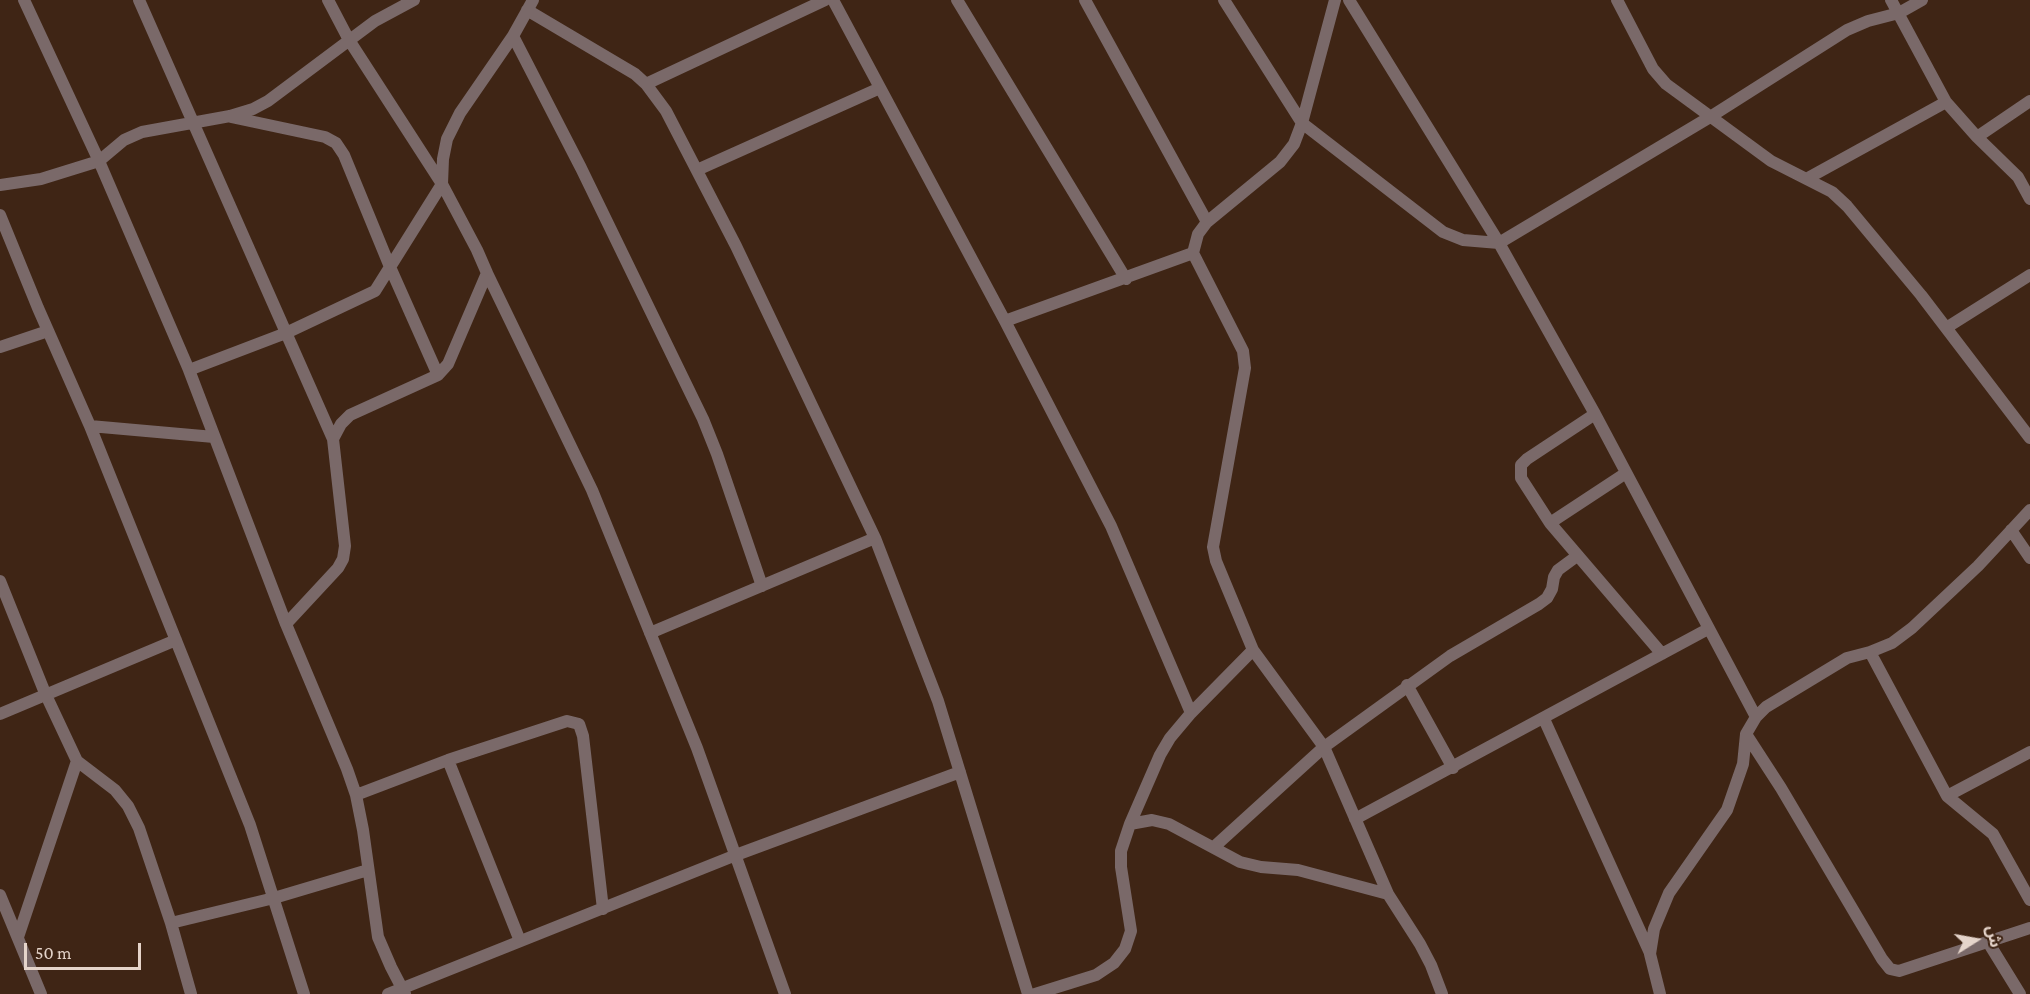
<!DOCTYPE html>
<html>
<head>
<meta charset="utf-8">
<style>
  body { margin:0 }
  #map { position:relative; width:2030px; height:994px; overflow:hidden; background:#3f2515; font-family:"Crimson Pro","Noto Sans Arabic",serif }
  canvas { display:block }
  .north { position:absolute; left:1946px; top:910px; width:60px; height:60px; -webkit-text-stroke:4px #3f2515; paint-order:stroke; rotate:79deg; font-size:16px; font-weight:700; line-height:24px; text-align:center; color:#e5d4ca }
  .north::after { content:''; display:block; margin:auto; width:21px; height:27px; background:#e5d4ca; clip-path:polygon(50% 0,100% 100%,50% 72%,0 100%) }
  .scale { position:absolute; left:24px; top:943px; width:117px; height:27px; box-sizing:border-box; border:3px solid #e5d4ca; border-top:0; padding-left:8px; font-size:18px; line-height:21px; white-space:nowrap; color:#e5d4ca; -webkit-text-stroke:4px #3f2515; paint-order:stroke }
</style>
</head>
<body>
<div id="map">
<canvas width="2030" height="994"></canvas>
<div class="north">ش</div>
<div class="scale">50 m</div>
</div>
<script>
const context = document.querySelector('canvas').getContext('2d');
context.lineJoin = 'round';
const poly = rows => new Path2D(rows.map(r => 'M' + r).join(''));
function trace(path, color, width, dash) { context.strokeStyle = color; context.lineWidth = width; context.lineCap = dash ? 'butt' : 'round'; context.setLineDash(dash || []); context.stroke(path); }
trace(poly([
  [24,0,99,161,189,370,286,624],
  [139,0,333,439],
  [833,0,1005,321,1111,526,1191,713],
  [957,0,1126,279],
  [1085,0,1207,222],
  [1224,0,1302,123,1443,232,1463,240,1499,243,1710,117,1847,30,1868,21,1899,13,1922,0],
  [1335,0,1302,123,1294,144,1280,162,1207,222,1198,234,1193,253,1243,351,1245,368,1213,547,1216,561,1253,650,1324,747,1388,894,1420,944,1431,965,1442,994],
  [1349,0,1499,243,1595,414,1756,717],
  [1617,0,1653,69,1666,84,1771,161,1832,192,1847,206,1921,295,2030,438],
  [1891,0,1946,102,1977,137,2018,177,2030,199],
  [527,10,635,74,646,84,666,111,736,246,875,538,938,701,1028,994],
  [513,36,581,168,703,419,717,454,762,586],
  [646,84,825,0],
  [231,117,325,137,336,143,344,155,390,267,438,375],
  [1977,137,2030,101],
  [697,170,880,88],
  [1808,178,1946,102],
  [0,185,41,179,99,161,124,140,142,132,230,116,253,109,268,101,375,21,414,0],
  [0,215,38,308,90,426,250,825,304,994],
  [487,273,592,490,697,748,785,994],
  [1005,321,1193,253],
  [1946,328,2030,275],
  [0,347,48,331],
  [189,370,286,333,375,291,442,184,349,40,328,0],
  [1595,414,1527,459,1521,465,1521,478,1550,523,1662,654],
  [90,426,214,437],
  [1550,523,1626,473],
  [2011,530,2030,558],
  [0,581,45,693,77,761,115,790,128,806,139,828,171,923,191,994],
  [650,633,875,538],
  [1870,652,1947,796,1993,834,2030,900],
  [1407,685,1453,768],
  [0,714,176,640],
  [1544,719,1650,953],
  [1746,734,1781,788,1882,959,1890,969,1899,971,2030,928],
  [448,760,520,941],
  [356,795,448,760,567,721,579,724,583,736,603,909],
  [1947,796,2030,752],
  [1355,819,1708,629],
  [1130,824,1152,820,1169,824,1240,862,1261,867,1298,870,1388,894],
  [1214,847,1324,747,1450,656,1539,604,1547,598,1552,589,1554,577,1558,570,1577,556],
  [0,895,41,994],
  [171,923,274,898,368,870],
  [18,937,77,761],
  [1988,942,2020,994],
  [388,994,736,855,960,772],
  [405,994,391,967,378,937,363,830,356,795,347,769,286,624,338,568,343,559,345,546,333,439,341,424,350,415,438,375,448,364,487,273,477,250,442,184,443,159,447,139,460,113,513,36,533,0],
  [1035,994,1096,975,1114,963,1125,949,1131,931,1121,867,1121,851,1130,824,1160,755,1170,738,1191,713,1253,650],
  [1660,994,1650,954,1654,929,1669,893,1727,810,1743,764,1746,734,1756,717,1766,707,1847,658,1870,652,1892,643,1912,628,1978,566,2030,510]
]), '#7a6969', 12);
</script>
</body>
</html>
